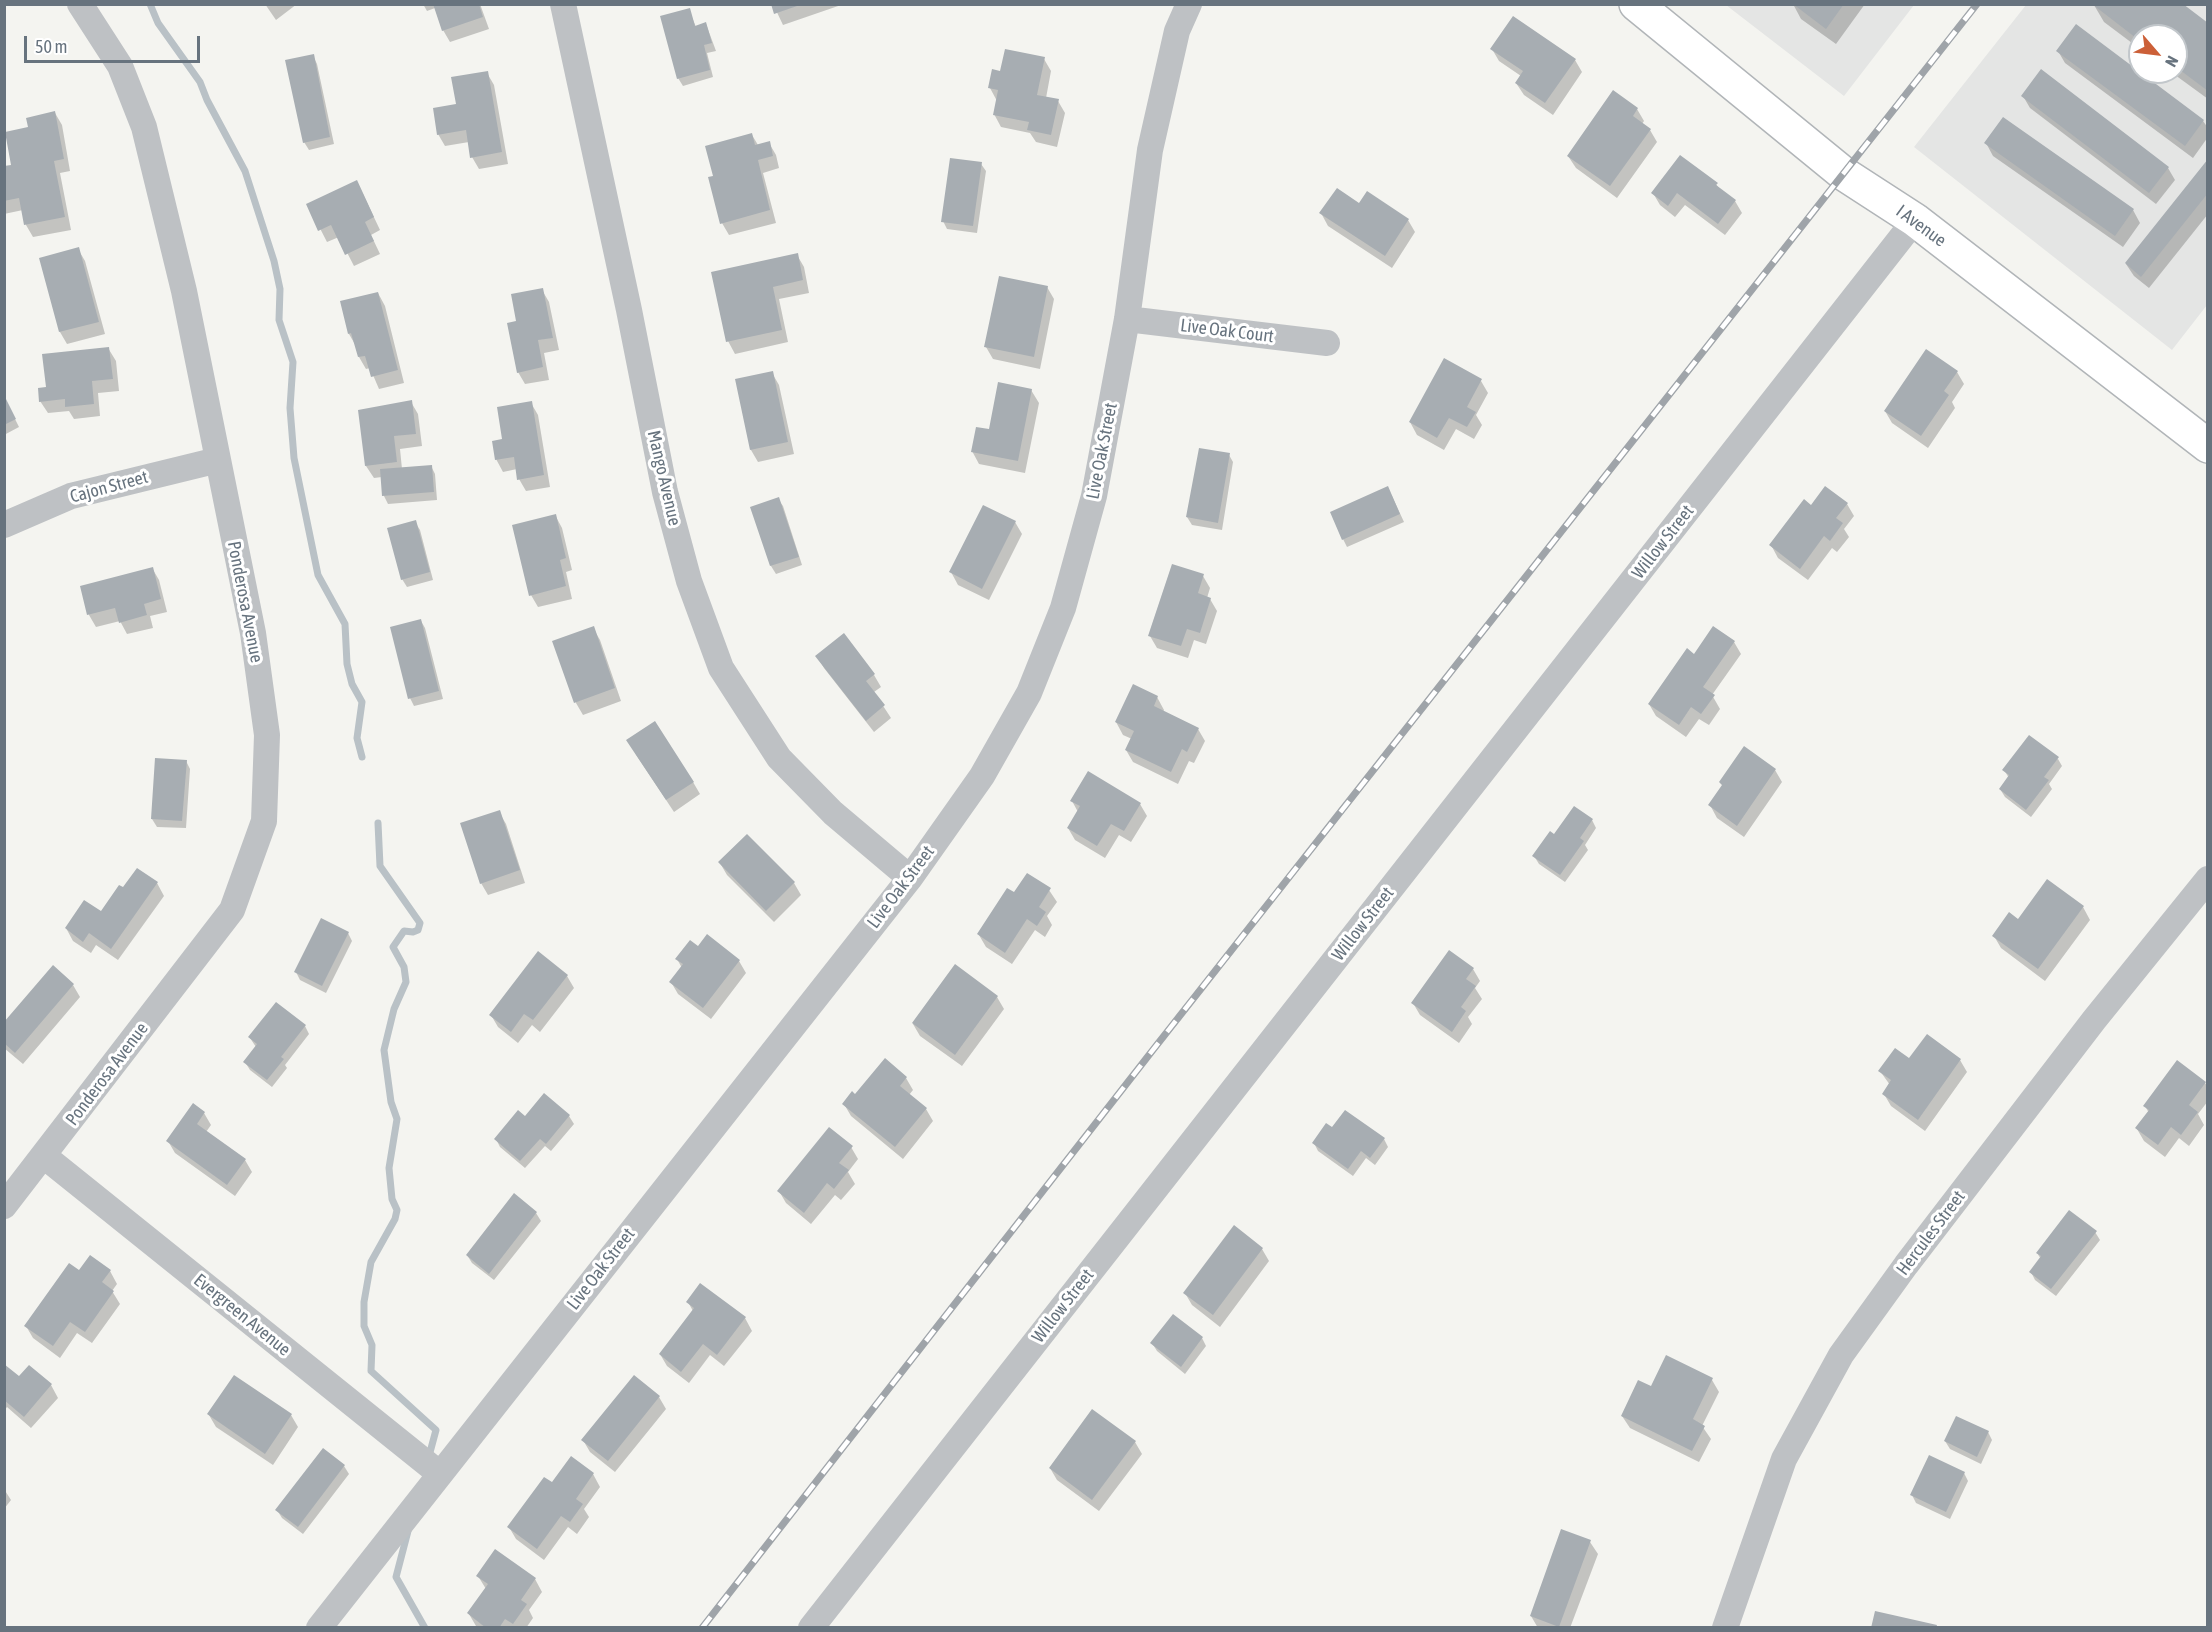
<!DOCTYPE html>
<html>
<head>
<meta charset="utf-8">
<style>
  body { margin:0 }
  #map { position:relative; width:2212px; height:1632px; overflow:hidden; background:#f4f4f0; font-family:"Asap Condensed",sans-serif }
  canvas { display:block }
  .frame { position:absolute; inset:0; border:6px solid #67737e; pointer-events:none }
  .north { position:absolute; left:2128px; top:24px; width:60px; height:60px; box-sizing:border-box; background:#fff; border:2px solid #c2c7cb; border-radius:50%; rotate:118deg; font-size:16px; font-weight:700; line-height:24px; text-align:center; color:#67737e }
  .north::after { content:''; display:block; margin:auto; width:21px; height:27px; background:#cc6038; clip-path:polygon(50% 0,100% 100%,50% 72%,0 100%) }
  .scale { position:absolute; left:24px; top:36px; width:176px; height:27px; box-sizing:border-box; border:3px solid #67737e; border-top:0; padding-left:8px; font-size:18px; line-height:21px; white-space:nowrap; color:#67737e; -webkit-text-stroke:4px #fff; paint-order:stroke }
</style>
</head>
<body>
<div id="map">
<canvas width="2212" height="1632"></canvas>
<div class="frame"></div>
<div class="north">N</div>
<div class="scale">50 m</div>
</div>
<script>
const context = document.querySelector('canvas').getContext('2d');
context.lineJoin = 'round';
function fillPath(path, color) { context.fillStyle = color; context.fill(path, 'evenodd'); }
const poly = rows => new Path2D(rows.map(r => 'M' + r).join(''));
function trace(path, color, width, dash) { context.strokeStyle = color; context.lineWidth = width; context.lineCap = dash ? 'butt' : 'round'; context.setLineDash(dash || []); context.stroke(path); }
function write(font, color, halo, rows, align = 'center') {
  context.font = font + ' "Asap Condensed",sans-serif'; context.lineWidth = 6; context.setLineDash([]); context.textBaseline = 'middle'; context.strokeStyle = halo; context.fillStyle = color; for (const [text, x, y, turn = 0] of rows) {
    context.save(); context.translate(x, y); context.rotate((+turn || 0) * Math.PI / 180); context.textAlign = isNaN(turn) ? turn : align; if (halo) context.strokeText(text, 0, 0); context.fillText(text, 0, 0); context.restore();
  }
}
fillPath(poly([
  [1726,5,1914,5,1844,96],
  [2026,5,2207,5,2207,305,2172,350,1914,147],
  [2140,36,2176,36,2176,72,2140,72]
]), '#e4e5e4');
fillPath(poly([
  [265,4,297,4,276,20],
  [423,4,480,4,489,29,450,42,443,30,435,8,427,11],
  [773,4,844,4,783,25],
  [1793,4,1865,4,1836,44,1801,19],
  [2094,5,2208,25,2208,99,2171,72,2176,72,2176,36,2140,36,2140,49,2104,22],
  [689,10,696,27,706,24,716,51,707,53,713,77,683,86,678,78],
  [1492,49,1575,60,1582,72,1553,115,1524,95,1516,83,1521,76,1499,61],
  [2058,51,2203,121,2208,128,2208,137,2193,158,2065,63],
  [313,56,317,64,334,144,309,150,304,142],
  [1044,59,1051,71,1046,98,1058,101,1065,113,1057,147,1036,142,1030,133,1001,127,994,114,997,101,990,88,1001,72],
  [487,73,494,85,508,164,479,169,472,157,469,142,445,146,438,134,457,105],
  [2023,96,2168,168,2175,180,2156,204,2030,108],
  [1637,109,1644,121,1642,124,1650,130,1657,142,1617,198,1576,168,1568,156],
  [55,113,62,125,70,171,60,173,71,230,33,237,26,225,23,210,4,214,4,182,29,128],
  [752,135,758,145,769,143,776,155,779,168,763,173,776,223,729,235,722,223,714,177],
  [1986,143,2133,210,2140,223,2123,247,1993,156],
  [2208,162,2208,214,2149,288,2134,276,2126,264],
  [981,164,986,171,977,233,947,229,943,221],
  [1716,184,1720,190,1735,201,1742,213,1725,235,1685,205,1675,217,1660,205,1653,193],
  [363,194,380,230,371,235,380,254,354,266,339,237,327,242,308,205],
  [1360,205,1408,220,1415,232,1392,268,1328,226,1321,213],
  [78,249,85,261,105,334,67,344,60,332,41,259],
  [797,255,804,267,809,293,779,299,788,342,735,354,728,341],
  [1047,287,1054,299,1040,369,993,359,986,347],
  [542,290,549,302,559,350,544,353,549,380,525,384,518,372,518,323],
  [378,293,385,306,404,383,379,389,370,368,366,369,359,357,356,346,349,334,342,302],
  [108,348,116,361,119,391,98,393,100,416,74,419,69,411,48,413,40,401,47,389],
  [1957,372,1964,384,1952,402,1955,408,1928,448,1892,423,1885,411],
  [772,373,779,385,794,454,758,462,751,450,737,380],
  [1481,381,1488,393,1476,415,1482,425,1474,439,1456,429,1444,450,1417,435,1410,422],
  [1031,390,1039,403,1025,473,979,464,972,451],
  [4,397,19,427,4,435],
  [411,402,418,414,422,446,400,449,402,469,431,466,435,474,437,500,388,504,384,496,382,477,374,478,366,466,360,411],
  [531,403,538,415,550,487,526,491,519,479,517,469,503,472,496,459,504,441],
  [1229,455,1233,462,1222,530,1192,525,1187,517],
  [1392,496,1404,522,1347,547,1343,539],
  [778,499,783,506,802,565,776,574,771,566,752,508],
  [1847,504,1854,516,1844,529,1849,537,1837,552,1832,548,1808,580,1778,558,1771,545,1811,507],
  [555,515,562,528,572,570,566,572,572,599,538,607,531,595],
  [415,522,420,530,433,580,407,587,402,579],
  [1015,522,1022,534,989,600,958,585,951,572],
  [152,568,159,580,167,612,150,616,153,628,127,634,120,621,96,627,89,615,82,587],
  [1203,576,1210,588,1207,598,1210,599,1217,611,1206,644,1194,640,1188,658,1157,648,1150,636],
  [421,621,425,628,443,699,414,706,410,698],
  [593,628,600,640,621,701,583,715,576,703,554,642],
  [1734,642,1741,654,1712,695,1720,709,1709,725,1699,719,1686,737,1656,716,1649,704,1695,656],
  [817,656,874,675,881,687,874,692,891,718,874,732,824,668],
  [1157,697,1164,710,1163,712,1198,729,1205,741,1194,763,1189,761,1178,784,1133,762,1126,750,1132,739,1123,735,1116,722],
  [635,753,693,782,700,794,674,812],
  [2058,759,2062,766,2049,784,2052,789,2031,817,2005,797,2000,789,2009,778,2004,770],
  [186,761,190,769,186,828,157,827,152,819],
  [1775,770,1782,782,1744,837,1717,818,1710,805],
  [1072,801,1140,804,1147,816,1131,842,1119,835,1105,858,1075,840,1068,828,1078,812],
  [499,812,506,824,525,883,488,895,481,883],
  [1592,820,1596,828,1585,845,1588,850,1565,882,1539,864,1534,856,1555,836],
  [747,836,794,883,801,895,774,922,727,875,720,863],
  [157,883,164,896,118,960,96,945,91,953,73,941,66,928,101,913,124,889],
  [1049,890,1057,902,1047,916,1052,925,1045,937,1035,930,1012,964,986,947,979,935,1014,894],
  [2083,907,2090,920,2045,981,2001,948,1994,936,2019,921],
  [348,933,352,941,326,993,300,980,296,972],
  [698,948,739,961,746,973,711,1019,678,994,671,982,682,968,677,959],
  [1473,969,1480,981,1475,988,1482,999,1468,1017,1472,1024,1459,1043,1420,1015,1413,1003],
  [567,976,574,988,540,1032,532,1025,518,1043,498,1027,491,1015],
  [73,985,80,997,23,1064,4,1048,4,1025],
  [997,997,1004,1009,962,1066,920,1036,913,1024],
  [305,1026,309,1034,285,1065,287,1068,272,1087,250,1070,245,1062,256,1047,250,1038],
  [1909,1060,1960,1060,1967,1072,1925,1131,1891,1106,1884,1094,1890,1085,1880,1071],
  [906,1078,913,1090,909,1095,926,1109,933,1121,903,1159,851,1116,844,1104,855,1096],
  [2205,1083,2208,1087,2208,1101,2198,1114,2204,1125,2189,1146,2179,1138,2165,1157,2144,1141,2137,1129,2149,1113,2145,1106],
  [544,1095,569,1116,574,1124,551,1151,545,1146,525,1168,500,1147,496,1139,525,1118],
  [204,1113,211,1125,206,1132,245,1160,252,1172,235,1196,175,1153,168,1141],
  [1333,1130,1384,1139,1388,1147,1375,1165,1366,1158,1353,1176,1318,1151,1314,1143],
  [851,1147,858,1159,848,1172,855,1184,841,1200,835,1195,811,1224,786,1203,779,1191],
  [536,1213,541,1221,494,1280,472,1263,467,1255],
  [1234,1227,1262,1249,1269,1261,1220,1327,1192,1305,1185,1293],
  [2095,1232,2100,1240,2056,1296,2035,1280,2031,1272,2041,1259,2037,1253],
  [110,1271,117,1284,112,1291,120,1304,92,1343,77,1333,60,1358,33,1338,26,1326,79,1272],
  [688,1302,745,1318,752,1331,724,1366,710,1355,689,1383,667,1366,660,1354,693,1311],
  [1173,1317,1202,1338,1206,1346,1185,1374,1157,1351,1152,1343],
  [4,1366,19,1378,51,1385,58,1398,31,1428,7,1407,4,1411],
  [1712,1380,1719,1392,1702,1426,1711,1439,1699,1462,1630,1428,1622,1416,1651,1388],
  [659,1397,666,1409,615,1472,590,1452,583,1440],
  [209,1415,291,1415,298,1427,273,1465,216,1427],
  [1988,1432,1992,1440,1981,1464,1950,1449,1945,1441],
  [1135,1442,1142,1454,1099,1511,1057,1480,1050,1468],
  [571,1458,593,1474,600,1487,584,1509,589,1517,577,1534,568,1527,544,1560,516,1539,509,1527,552,1485],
  [344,1466,349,1474,303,1534,282,1518,277,1510],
  [1964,1473,1968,1481,1950,1519,1916,1503,1912,1495],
  [4,1489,11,1500,4,1509],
  [1562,1531,1590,1542,1598,1554,1570,1628,1538,1628,1531,1616],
  [478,1576,535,1579,542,1592,529,1610,533,1618,526,1628,478,1628,476,1626,469,1614,486,1589]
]), '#0003');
trace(poly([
  [150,4,158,23,200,82,207,100,245,171,274,261,280,289,279,320,293,362,290,408,294,458,318,575,345,624,347,664,352,684,362,702,357,738,362,757],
  [378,823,380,866,420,923,418,930,413,932,404,931,393,947,404,967,406,982,394,1009,384,1050,391,1102,397,1119,389,1168,392,1199,397,1210,395,1219,371,1262,364,1302,364,1326,372,1345,371,1371,436,1430,429,1456],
  [408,1531,396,1577,425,1628]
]), '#b9c1c6', 7);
fillPath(poly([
  [433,4,479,4,483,17,442,31],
  [771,4,800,4,800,5,774,14],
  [1793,4,1844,4,1826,29],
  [2092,4,2183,4,2208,23,2208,91,2176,67,2176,36,2140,36,2140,41],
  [690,8,695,26,706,22,712,43,704,45,710,70,677,79,660,16],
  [1513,16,1576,59,1545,103,1515,83,1523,71,1490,49],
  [2076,24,2204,120,2185,146,2056,51],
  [1005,49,1045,57,1037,95,1059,99,1051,135,1027,130,1029,122,993,115,998,90,988,88,992,69,1000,71],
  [314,54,330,137,303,143,285,60],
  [2041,69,2169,167,2149,193,2021,96],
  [488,71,502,152,470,158,466,130,437,135,433,108,456,104,451,77],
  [1613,90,1638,108,1633,116,1651,129,1610,186,1567,156],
  [55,111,64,159,54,161,65,217,24,225,19,198,4,201,4,166,11,165,5,132,28,127,26,118],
  [2003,117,2134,209,2115,236,1984,143],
  [752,133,755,145,770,141,773,156,758,160,770,210,720,224,708,177,713,176,705,146],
  [1680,155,1718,183,1716,185,1736,200,1718,224,1677,193,1668,206,1651,193],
  [950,158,982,162,973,226,941,222],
  [2208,159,2208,193,2141,277,2125,263],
  [357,180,374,217,365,222,374,241,345,255,331,225,318,231,306,204],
  [1337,188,1359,203,1367,191,1409,219,1385,256,1319,213],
  [79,247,99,322,59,332,39,258],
  [798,253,803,280,773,287,782,330,726,342,711,272],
  [999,276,1048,286,1034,357,984,347],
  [543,288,553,338,538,340,543,367,517,373,507,323,516,321,511,294],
  [378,292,398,370,371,377,365,356,358,357,351,333,348,334,340,301],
  [109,347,113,379,92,381,94,404,65,407,65,399,39,402,38,388,46,387,42,354],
  [1926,349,1958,371,1944,391,1949,395,1921,436,1884,411],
  [1444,358,1482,379,1467,407,1476,412,1467,427,1449,418,1437,438,1409,422],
  [773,371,788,442,750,450,735,379],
  [998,382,1032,389,1018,461,971,452,976,427,989,429],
  [4,395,16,419,4,425],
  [412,400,416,434,394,436,397,462,365,466,358,410],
  [532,401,544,475,517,480,514,457,495,460,492,441,502,439,497,407],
  [1199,448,1230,453,1218,523,1186,517],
  [432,465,434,492,382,496,380,469],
  [1388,486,1400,514,1342,540,1330,512],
  [1825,486,1848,503,1836,518,1843,523,1830,541,1824,536,1800,569,1769,545,1804,499,1811,505],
  [779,497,799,557,770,566,750,507],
  [983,505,1016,521,982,589,949,572],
  [556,514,566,558,560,560,566,586,529,596,512,525],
  [416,520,430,572,401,580,387,528],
  [1172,564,1204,574,1198,593,1211,598,1200,633,1187,629,1181,646,1148,636],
  [153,567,161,599,144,604,147,615,119,623,115,608,87,615,80,586],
  [421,619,439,691,408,699,390,627],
  [594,626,615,688,574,703,552,641],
  [1713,626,1735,641,1703,687,1715,695,1701,714,1691,707,1679,725,1648,704,1687,648,1694,654],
  [844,633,875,674,866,681,885,705,866,721,815,656],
  [1133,684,1158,696,1154,706,1199,728,1187,752,1182,749,1171,772,1125,750,1134,731,1115,722],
  [655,721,694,782,666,800,626,740],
  [2029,735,2059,757,2044,777,2049,780,2026,810,1999,789,2009,775,2002,770],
  [1744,746,1776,769,1737,826,1708,805,1722,785,1719,782],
  [155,758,187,760,182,821,151,819],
  [1088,771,1141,803,1124,831,1111,824,1097,846,1067,828,1080,806,1070,801],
  [1574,806,1593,819,1580,838,1584,841,1560,875,1532,856,1550,831,1554,834],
  [500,810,520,870,480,884,460,823],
  [747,834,795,882,766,911,718,862],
  [137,868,158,882,111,949,89,933,83,942,65,928,84,900,101,911,119,885,123,887],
  [1027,873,1051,888,1039,907,1046,912,1037,926,1027,919,1005,953,977,934,1007,888,1014,892],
  [2047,879,2084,906,2038,969,1992,936,2009,912,2018,919],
  [321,918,349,932,322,986,294,972],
  [707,934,740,960,703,1008,669,982,683,964,675,959,690,940,698,946],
  [1449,950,1474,968,1466,979,1476,986,1461,1007,1466,1011,1452,1032,1411,1003],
  [538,951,568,975,533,1020,524,1014,511,1032,489,1015],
  [955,964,998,996,955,1055,912,1023],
  [53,965,74,984,15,1053,4,1043,4,1022],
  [276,1002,306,1025,281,1057,284,1059,267,1080,243,1062,257,1044,248,1037],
  [1927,1034,1961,1059,1918,1120,1882,1094,1891,1080,1878,1071,1895,1048,1909,1058],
  [885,1058,907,1077,900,1086,927,1108,895,1147,842,1104,852,1091,855,1094],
  [2177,1060,2206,1082,2189,1105,2198,1112,2181,1135,2171,1127,2158,1145,2135,1128,2149,1110,2143,1106],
  [544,1093,570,1115,546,1144,540,1139,520,1161,494,1139,518,1110,525,1116],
  [193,1103,205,1112,197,1124,246,1159,227,1185,166,1141],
  [1345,1110,1385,1138,1370,1158,1361,1151,1348,1169,1312,1143,1326,1123,1332,1127],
  [829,1127,853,1146,839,1163,849,1170,834,1189,827,1183,804,1213,777,1191],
  [514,1193,537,1212,489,1274,466,1255],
  [2069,1210,2097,1231,2051,1289,2029,1272,2041,1256,2036,1253],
  [1234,1225,1263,1248,1213,1315,1183,1293],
  [90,1255,111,1270,102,1282,114,1291,85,1332,70,1322,53,1346,24,1326,69,1263,79,1270],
  [700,1283,746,1317,717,1355,703,1344,681,1372,659,1354,694,1308,686,1302],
  [1173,1314,1203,1337,1181,1367,1150,1343],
  [1666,1355,1713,1378,1693,1419,1705,1426,1692,1451,1621,1416,1638,1380,1651,1386],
  [4,1364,19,1376,29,1365,52,1384,24,1417,4,1400],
  [234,1375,292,1414,265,1454,207,1414],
  [634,1375,660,1396,608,1461,581,1440],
  [1092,1409,1136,1441,1092,1500,1049,1468],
  [1956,1416,1989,1431,1977,1457,1944,1441],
  [323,1448,345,1465,298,1527,275,1510],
  [1929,1455,1965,1472,1946,1512,1910,1495],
  [571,1456,594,1473,576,1499,583,1504,570,1522,561,1516,537,1549,507,1527,544,1477,552,1482],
  [1561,1529,1591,1540,1559,1627,1530,1616],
  [495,1549,536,1578,521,1600,527,1604,513,1624,505,1619,499,1628,486,1628,467,1613,488,1584,476,1576],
  [1875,1611,1937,1625,1936,1628,1871,1628]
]), '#a7adb2');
const primary = poly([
  [1636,4,1844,174,1915,220,2208,446]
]);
trace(primary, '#b1b5b8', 36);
trace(poly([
  [563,4,629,310,665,492,689,581,721,668,779,758,833,813,910,878],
  [1127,319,1327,343],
  [4,525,71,496,218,460],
  [44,1156,440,1474],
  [4,1206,232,910,264,821,267,735,253,633,184,291,144,127,120,66,80,4],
  [319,1628,910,878,982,776,1029,693,1063,608,1094,496,1127,319,1150,150,1177,31,1189,4],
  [811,1628,1915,220],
  [1725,1628,1784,1459,1841,1355,1906,1265,2094,1020,2208,879]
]), '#bec1c4', 26);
trace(primary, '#fff', 33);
const rail = poly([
  [702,1628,1156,1046,1977,4]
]);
trace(rail, '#9fa4a9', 7);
trace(rail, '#fff', 4.5, [14]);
write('18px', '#67737e', '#fff', [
  ["I Avenue",1921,226,36],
  ["Live Oak Court",1227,331,7],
  ["Live Oak Street",1102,451,-79],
  ["Mango Avenue",664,478,77],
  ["Cajon Street",109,487,-15],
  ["Willow Street",1663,542,-52],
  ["Ponderosa Avenue",245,602,79],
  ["Live Oak Street",901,887,-53],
  ["Willow Street",1363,924,-52],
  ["Ponderosa Avenue",107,1074,-53],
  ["Hercules Street",1931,1233,-53],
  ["Live Oak Street",601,1269,-52],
  ["Willow Street",1063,1306,-52],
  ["Evergreen Avenue",242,1315,39]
]);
</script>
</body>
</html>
